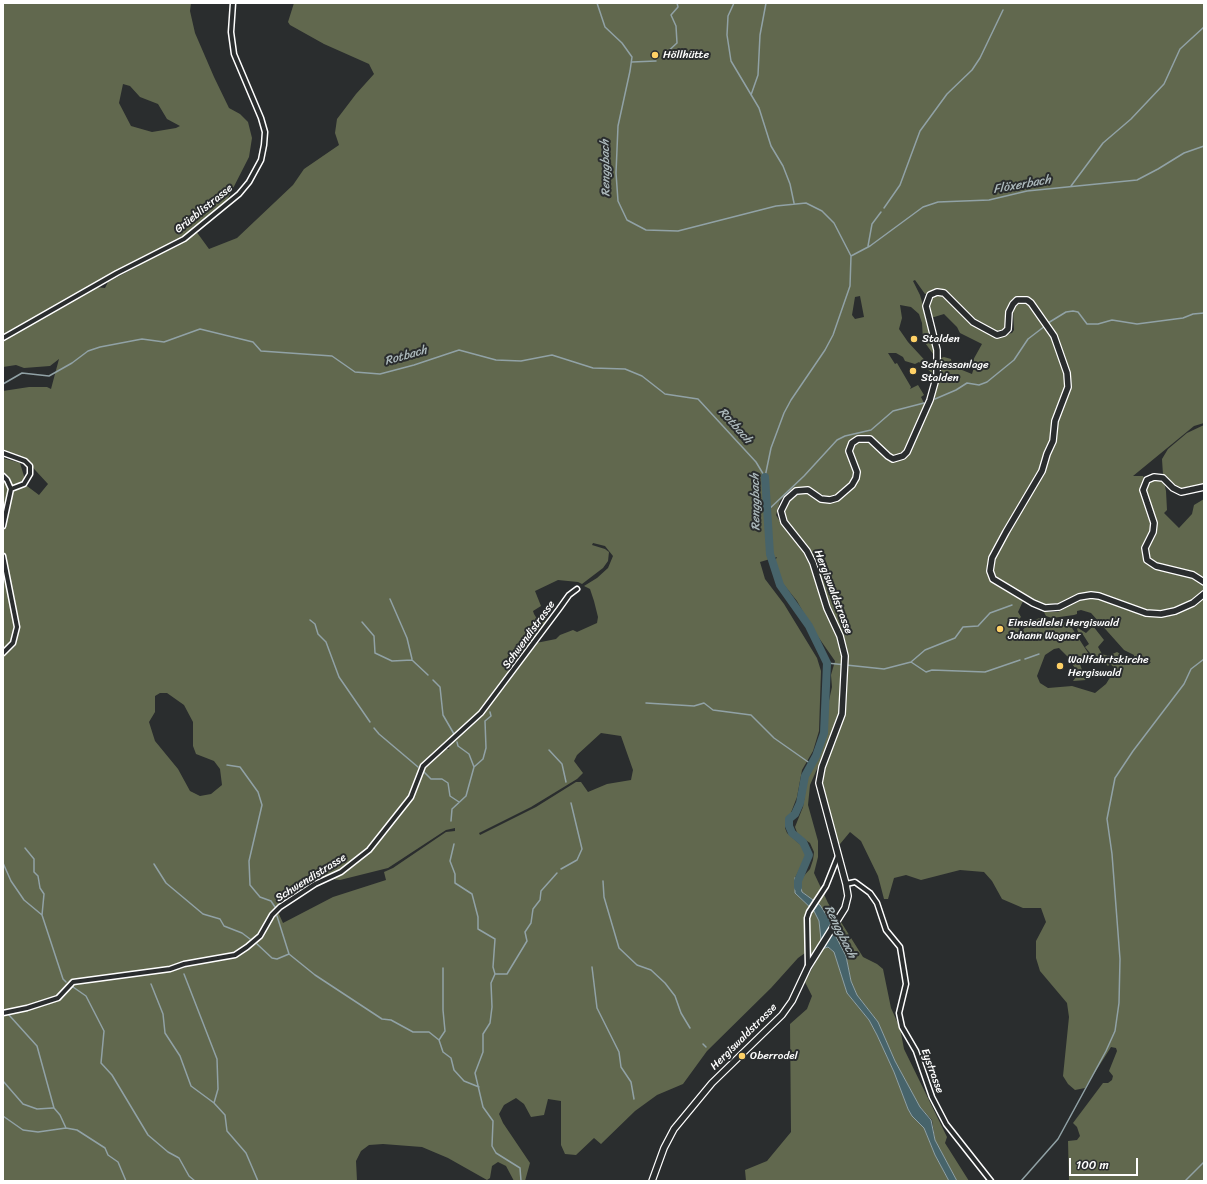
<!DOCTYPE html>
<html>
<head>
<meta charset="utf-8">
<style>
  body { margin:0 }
  #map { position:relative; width:1207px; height:1184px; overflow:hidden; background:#2a2d2e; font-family:Sriracha,sans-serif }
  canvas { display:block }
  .frame { position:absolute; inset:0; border:4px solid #fff; pointer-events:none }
  .scale { position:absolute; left:1069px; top:1158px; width:69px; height:18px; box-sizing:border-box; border:2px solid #fff; border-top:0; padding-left:5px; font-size:12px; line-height:14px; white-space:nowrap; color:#fff; -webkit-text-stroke:3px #2a2d2e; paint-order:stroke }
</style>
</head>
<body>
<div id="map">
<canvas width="1207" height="1184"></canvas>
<div class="frame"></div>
<div class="scale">100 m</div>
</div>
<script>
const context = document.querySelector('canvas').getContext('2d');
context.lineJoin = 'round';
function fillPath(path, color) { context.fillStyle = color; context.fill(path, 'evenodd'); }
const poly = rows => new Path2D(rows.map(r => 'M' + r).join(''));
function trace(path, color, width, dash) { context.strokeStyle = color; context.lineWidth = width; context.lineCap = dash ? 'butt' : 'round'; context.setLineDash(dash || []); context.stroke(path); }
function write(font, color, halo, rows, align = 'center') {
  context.font = font + ' Sriracha,sans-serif'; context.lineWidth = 4; context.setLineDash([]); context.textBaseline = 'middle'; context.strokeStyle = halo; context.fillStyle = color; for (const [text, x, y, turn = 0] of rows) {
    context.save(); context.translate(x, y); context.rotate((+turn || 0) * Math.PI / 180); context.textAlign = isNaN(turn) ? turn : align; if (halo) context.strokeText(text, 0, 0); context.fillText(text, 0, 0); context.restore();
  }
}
fillPath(poly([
  [3,3,191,3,190,11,195,33,214,77,229,108,240,114,248,122,252,138,249,157,224,206,193,227,209,249,237,238,293,185,304,169,339,145,335,133,337,119,356,94,374,74,369,64,324,44,290,25,288,22,294,3,1204,3,1204,423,1194,426,1133,476,1143,476,1144,478,1142,492,1152,523,1151,532,1143,551,1145,561,1155,568,1199,579,1203,585,1203,590,1197,599,1187,604,1170,611,1155,613,1100,595,1090,594,1080,595,1058,605,1057,603,1045,605,1032,600,1005,585,1004,588,1023,601,1018,612,1021,617,1014,624,1022,631,1031,621,1040,618,1047,621,1064,622,1072,628,1092,659,1079,662,1086,680,1073,681,1079,673,1072,664,1073,662,1059,648,1054,649,1045,655,1037,676,1040,683,1048,688,1072,686,1095,693,1106,684,1114,671,1113,670,1114,667,1110,664,1108,666,1101,660,1098,662,1095,659,1085,647,1089,644,1082,633,1079,634,1077,629,1078,628,1086,633,1093,626,1104,640,1098,647,1102,654,1108,656,1117,652,1130,660,1148,665,1151,662,1134,658,1134,655,1124,650,1091,613,1081,610,1077,611,1077,614,1074,615,1052,618,1046,616,1044,612,1058,612,1078,600,1093,597,1143,614,1158,616,1178,611,1197,603,1204,597,1204,1181,1069,1181,1068,1141,1077,1140,1080,1136,1077,1127,1073,1123,1103,1083,1108,1083,1112,1080,1113,1076,1109,1071,1117,1051,1116,1048,1111,1047,1085,1088,1075,1090,1068,1084,1063,1076,1069,1017,1067,1003,1040,971,1036,958,1036,941,1046,922,1041,908,1023,908,1002,899,992,881,984,872,960,870,921,880,906,875,894,878,888,899,884,899,878,876,861,841,850,832,840,844,838,843,824,791,822,774,845,713,848,661,840,630,820,579,816,563,812,553,788,523,784,516,785,508,790,499,799,492,809,492,818,500,828,503,837,500,856,483,859,469,851,451,852,446,858,441,869,440,874,443,887,458,892,460,902,460,906,457,934,400,941,358,944,357,951,359,952,366,972,374,975,364,972,362,982,344,960,333,957,327,944,314,931,318,928,304,934,295,945,295,967,320,994,337,1012,333,1014,330,1013,309,1008,306,1007,328,1000,333,995,332,975,321,948,293,937,290,925,294,915,280,913,281,920,295,927,319,936,358,923,340,922,323,919,314,911,307,900,305,902,318,899,329,908,342,931,367,933,374,919,362,915,364,905,361,903,357,896,353,888,353,895,364,897,363,911,387,910,389,918,385,924,395,921,397,925,405,906,450,899,456,891,456,869,436,856,438,850,442,847,449,855,472,852,481,836,495,829,498,806,487,798,488,788,492,780,501,776,515,784,528,803,549,811,562,823,602,840,643,843,657,844,665,838,721,810,785,808,805,818,841,818,857,814,873,828,903,837,917,832,924,820,905,802,892,800,888,802,878,810,869,813,860,814,852,810,843,798,835,795,827,803,807,808,774,826,734,828,705,832,687,831,675,835,661,812,628,797,601,780,580,775,561,777,557,760,562,765,579,784,604,817,658,821,671,819,731,813,751,802,770,797,797,785,828,787,833,803,847,806,853,806,857,795,878,795,893,814,911,819,921,822,939,810,959,809,955,805,953,798,958,771,988,707,1051,683,1084,657,1095,635,1111,601,1144,594,1138,576,1155,565,1154,561,1145,561,1101,548,1099,544,1115,531,1117,524,1104,516,1098,504,1105,499,1114,503,1123,530,1163,525,1181,514,1181,506,1166,498,1162,492,1166,490,1178,487,1180,448,1158,422,1147,383,1144,369,1145,361,1151,356,1161,357,1181,3,1181,3,458,20,463,27,486,39,495,48,484,24,458,3,451,3,391,29,387,47,387,51,389,59,359,50,366,24,368,16,365,3,367,3,340,13,332,95,287,105,288,108,282,138,266,137,262,115,273,3,337],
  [123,84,130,86,140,97,158,104,167,119,180,126,176,128,152,132,131,126,119,103],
  [860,296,864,317,855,319,852,315,855,297],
  [593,543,605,546,613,556,608,568,597,578,584,586,590,589,594,601,598,617,597,623,577,632,573,630,560,635,556,639,536,643,487,709,450,743,449,749,443,749,424,766,413,794,370,850,331,879,340,880,388,868,446,830,455,828,455,831,446,832,393,868,384,872,386,880,333,897,283,923,277,910,279,906,305,888,344,869,366,851,408,799,422,765,473,720,491,700,550,620,548,618,539,622,534,614,533,611,541,606,535,591,558,580,578,582,582,584,603,568,608,561,609,552,605,549,592,545],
  [160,693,167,693,184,705,193,722,193,746,196,754,214,761,220,769,222,785,211,794,200,796,190,791,178,769,155,741,149,722,155,712,155,696],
  [601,733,621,736,633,770,631,780,607,784,588,792,581,782,576,782,536,807,480,835,479,833,531,807,577,779,583,773,574,761,577,755],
  [1204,425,1204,485,1182,490,1175,487,1163,475,1162,459,1168,449,1187,433],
  [1159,479,1164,482,1166,491,1167,510,1164,513,1179,528,1192,514,1194,505,1204,499,1204,577,1155,563,1148,557,1147,549,1155,531,1146,490,1148,482,1152,480],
  [841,922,863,957,877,964,883,969,891,1008,900,1028,904,1049,947,1137,945,1143,969,1181,957,1181,935,1140,932,1120,920,1107,895,1061,878,1022,857,995,851,981,846,956,834,933],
  [827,947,834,952,847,993,869,1020,877,1035,894,1072,908,1109,912,1116,924,1128,935,1155,949,1181,746,1181,745,1170,767,1161,791,1132,790,1024,807,1009,812,996,805,982,815,963,813,962,822,949]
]), '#61684e');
const water = poly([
  [795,878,802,878,800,884,802,892,820,905,832,924,834,933,846,956,851,981,857,995,878,1022,895,1061,920,1107,931,1120,935,1140,957,1181,949,1181,935,1155,924,1128,912,1116,908,1109,894,1072,877,1035,869,1020,847,993,834,952,828,947,822,949,819,921,814,911,795,893,795,878]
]);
fillPath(water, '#47646b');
trace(water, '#91a2a6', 1);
trace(poly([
  [597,3,605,27,622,43,632,57,630,71,618,126,616,173,618,201,627,220,646,230,678,231,776,206,806,203,822,211,834,223,851,256,850,286,833,335,825,350,791,400,784,413,771,448,765,477],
  [734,3,728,16,727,35,731,61,759,108,771,146,783,166,790,184,794,203],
  [664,55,677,43,676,26,671,15,678,7,677,3],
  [632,62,656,61],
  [751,95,758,75,760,35,766,3],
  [1071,186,1103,143,1131,119,1164,84,1180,49,1204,27],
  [884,208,900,185,920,131,947,94,972,70,980,58,1003,10],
  [868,246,872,224,881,212],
  [851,256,870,246,923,207,938,202,989,200,1027,191,1137,180,1158,169,1184,153,1204,146],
  [1048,323,1066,312,1073,311,1078,312,1087,324,1098,324,1112,320,1137,324,1183,318,1193,314,1204,313],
  [3,384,22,373,49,376,72,363,88,351,100,347,142,339,164,342,200,329,253,342,261,351,332,356,355,372,380,374,414,365,459,350,496,360,521,361,552,355,593,368,625,369,642,376,665,394,698,399,756,462,765,477],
  [935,399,956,390,967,383,979,385,987,382,1014,360,1028,339,1045,326],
  [766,512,804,476,837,440,845,436,871,430,893,411,924,403],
  [390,599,407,638,412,659],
  [310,620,315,624,318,634,326,642,339,677,370,722],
  [362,622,374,636,375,653,392,661,412,660,428,675],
  [1025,659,1039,654],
  [911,662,925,650,955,638,963,627,978,626,990,613,1012,605],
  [827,663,884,669,911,662,926,672,932,670,985,672,1020,660],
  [433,680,440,687,443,715,454,734],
  [646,703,694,706,704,703,713,710,751,715,774,738,811,764],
  [374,728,379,734,418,767],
  [549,750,562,764,566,782],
  [227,765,240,767,258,792,262,805,249,861,250,885,260,897,271,901,275,907],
  [474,767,483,759,486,748,485,721,491,716,490,712],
  [424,772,431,779,442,779,448,783,450,796,459,802],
  [451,821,452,809,466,796,474,767,469,754,458,746,457,742],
  [454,844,450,861,455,874,455,883,472,894,478,917,478,929,495,939,493,967,495,974,491,983,492,1007,490,1023,483,1034,483,1052,475,1073,483,1107,493,1121,492,1146,496,1153,520,1168,521,1181],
  [25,848,34,859,34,872,38,876,40,888,44,894,42,915,63,979,66,982],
  [3,863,11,881,24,900,42,915],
  [154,864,166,883,203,914,220,919,224,926,242,933,250,939],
  [561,869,577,860,582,849,571,803],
  [603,881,604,897,619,948,637,965,651,970,665,983,675,996,681,1013,690,1028],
  [277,916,289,954,315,975,382,1019,391,1020,413,1032,429,1032,439,1040,443,1052,451,1058,454,1070,464,1081,479,1087],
  [257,944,272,958,277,959,289,954],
  [592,967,597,1008,619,1052,621,1067,631,1082,634,1099],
  [184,974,217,1059,218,1089,214,1103],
  [495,974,507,974,527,941,525,932,531,923,533,909,540,900,541,891,557,873],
  [151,984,163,1014,165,1033,180,1056,191,1086,214,1103,225,1115,227,1131,246,1153,258,1181],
  [73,987,86,996,104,1031,101,1063,112,1075,148,1135,168,1152,179,1158,189,1176,195,1181],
  [9,1015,37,1046,54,1108,60,1115,66,1128],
  [439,1040,445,1031,443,1010,443,968],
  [703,1044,706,1047],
  [3,1081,23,1104,37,1109,53,1108],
  [3,1116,23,1130,38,1132,66,1128,77,1130,105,1148,108,1155,118,1162,126,1181],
  [1021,1181,1058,1139,1106,1051,1115,1031,1119,1003,1120,959,1112,854,1107,819,1115,778,1133,751,1184,684,1191,669,1204,659],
  [1185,1181,1204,1162]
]), '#91a2a6', 1.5);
trace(poly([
  [765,477,770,554,780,585,809,626,827,663,824,733,816,756,805,776,800,803,795,814,789,819,789,826,792,833,803,842,809,855,798,881,798,887]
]), '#47646b', 8);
const street = poly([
  [3,338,117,273,184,239,239,194,249,182,261,160,264,145,265,132,261,118,234,54,231,32,233,3],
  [3,453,25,461,30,466,30,474,24,484,11,489],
  [3,476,7,480,11,489,3,526],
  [3,556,17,627,13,643,3,653],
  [846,884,855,882,870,893,877,903,886,930,900,947,906,984,899,1013,902,1027,916,1051,932,1097,946,1124,991,1181],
  [808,967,807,918,809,912,826,886,838,856],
  [3,1013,27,1008,58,998,73,982,170,969,184,964,235,955,247,947,260,936,272,915,280,907,315,884,341,872,369,850,411,797,423,766,481,713,559,609,569,595,577,589]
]);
const secondary = poly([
  [1204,487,1181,492,1173,488,1163,478,1154,477,1147,480,1143,490,1154,523,1153,532,1145,548,1147,560,1156,566,1193,575,1204,582],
  [652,1181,664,1148,674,1129,712,1083,782,1015,792,1001,808,967,845,908,848,896,846,884,819,783,822,767,842,714,845,656,840,636,827,608,813,563,807,551,784,522,781,511,787,499,796,491,808,490,821,499,830,500,837,498,852,485,856,478,857,472,849,451,852,443,858,439,870,439,888,456,893,459,903,456,907,452,930,400,937,375,937,350,926,306,930,295,937,292,944,293,973,322,997,335,1004,333,1008,329,1009,312,1013,304,1017,300,1027,300,1031,303,1054,336,1067,373,1068,387,1055,421,1053,441,1047,454,1042,471,1006,532,992,558,990,571,993,579,1033,603,1045,608,1059,607,1079,597,1091,595,1099,596,1146,613,1161,614,1175,611,1193,603,1204,594]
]);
trace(street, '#fff', 7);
trace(secondary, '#fff', 8);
trace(street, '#2a2d2e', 4);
trace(secondary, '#2a2d2e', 5.5);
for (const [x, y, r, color] of [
  [655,55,4,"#ffd166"],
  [914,339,4,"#ffd166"],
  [913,371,4,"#ffd166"],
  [1000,629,4,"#ffd166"],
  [1060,666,4,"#ffd166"],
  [742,1056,4,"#ffd166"]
]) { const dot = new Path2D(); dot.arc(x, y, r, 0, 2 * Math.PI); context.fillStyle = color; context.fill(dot); trace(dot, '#2a2d2e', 1.5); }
write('11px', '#fff', '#2a2d2e', [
  ["Höllhütte",663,55],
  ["Stalden",922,339],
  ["Schiessanlage",921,365],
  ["Stalden",921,378],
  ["Einsiedlelei Hergiswald",1008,623],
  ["Johann Wagner",1008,636],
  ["Wallfahrtskirche",1068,660],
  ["Hergiswald",1068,673],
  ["Oberrodel",750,1056]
], 'left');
write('11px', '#fff', '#2a2d2e', [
  ["Grüeblistrasse",204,209,-39],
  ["Hergiswaldstrasse",833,592,69],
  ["Schwendistrasse",529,635,-54],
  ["Schwendistrasse",311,878,-32],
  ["Hergiswaldstrasse",744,1037,-45],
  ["Eystrasse",932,1071,70]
]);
write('italic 12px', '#acb9bc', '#2a2d2e', [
  ["Renggbach",606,168,-91],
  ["Flöxerbach",1022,185,-10],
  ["Rotbach",406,356,-16],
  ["Rotbach",735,426,48],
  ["Renggbach",756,502,-91],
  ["Renggbach",840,932,64]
]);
</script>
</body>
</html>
